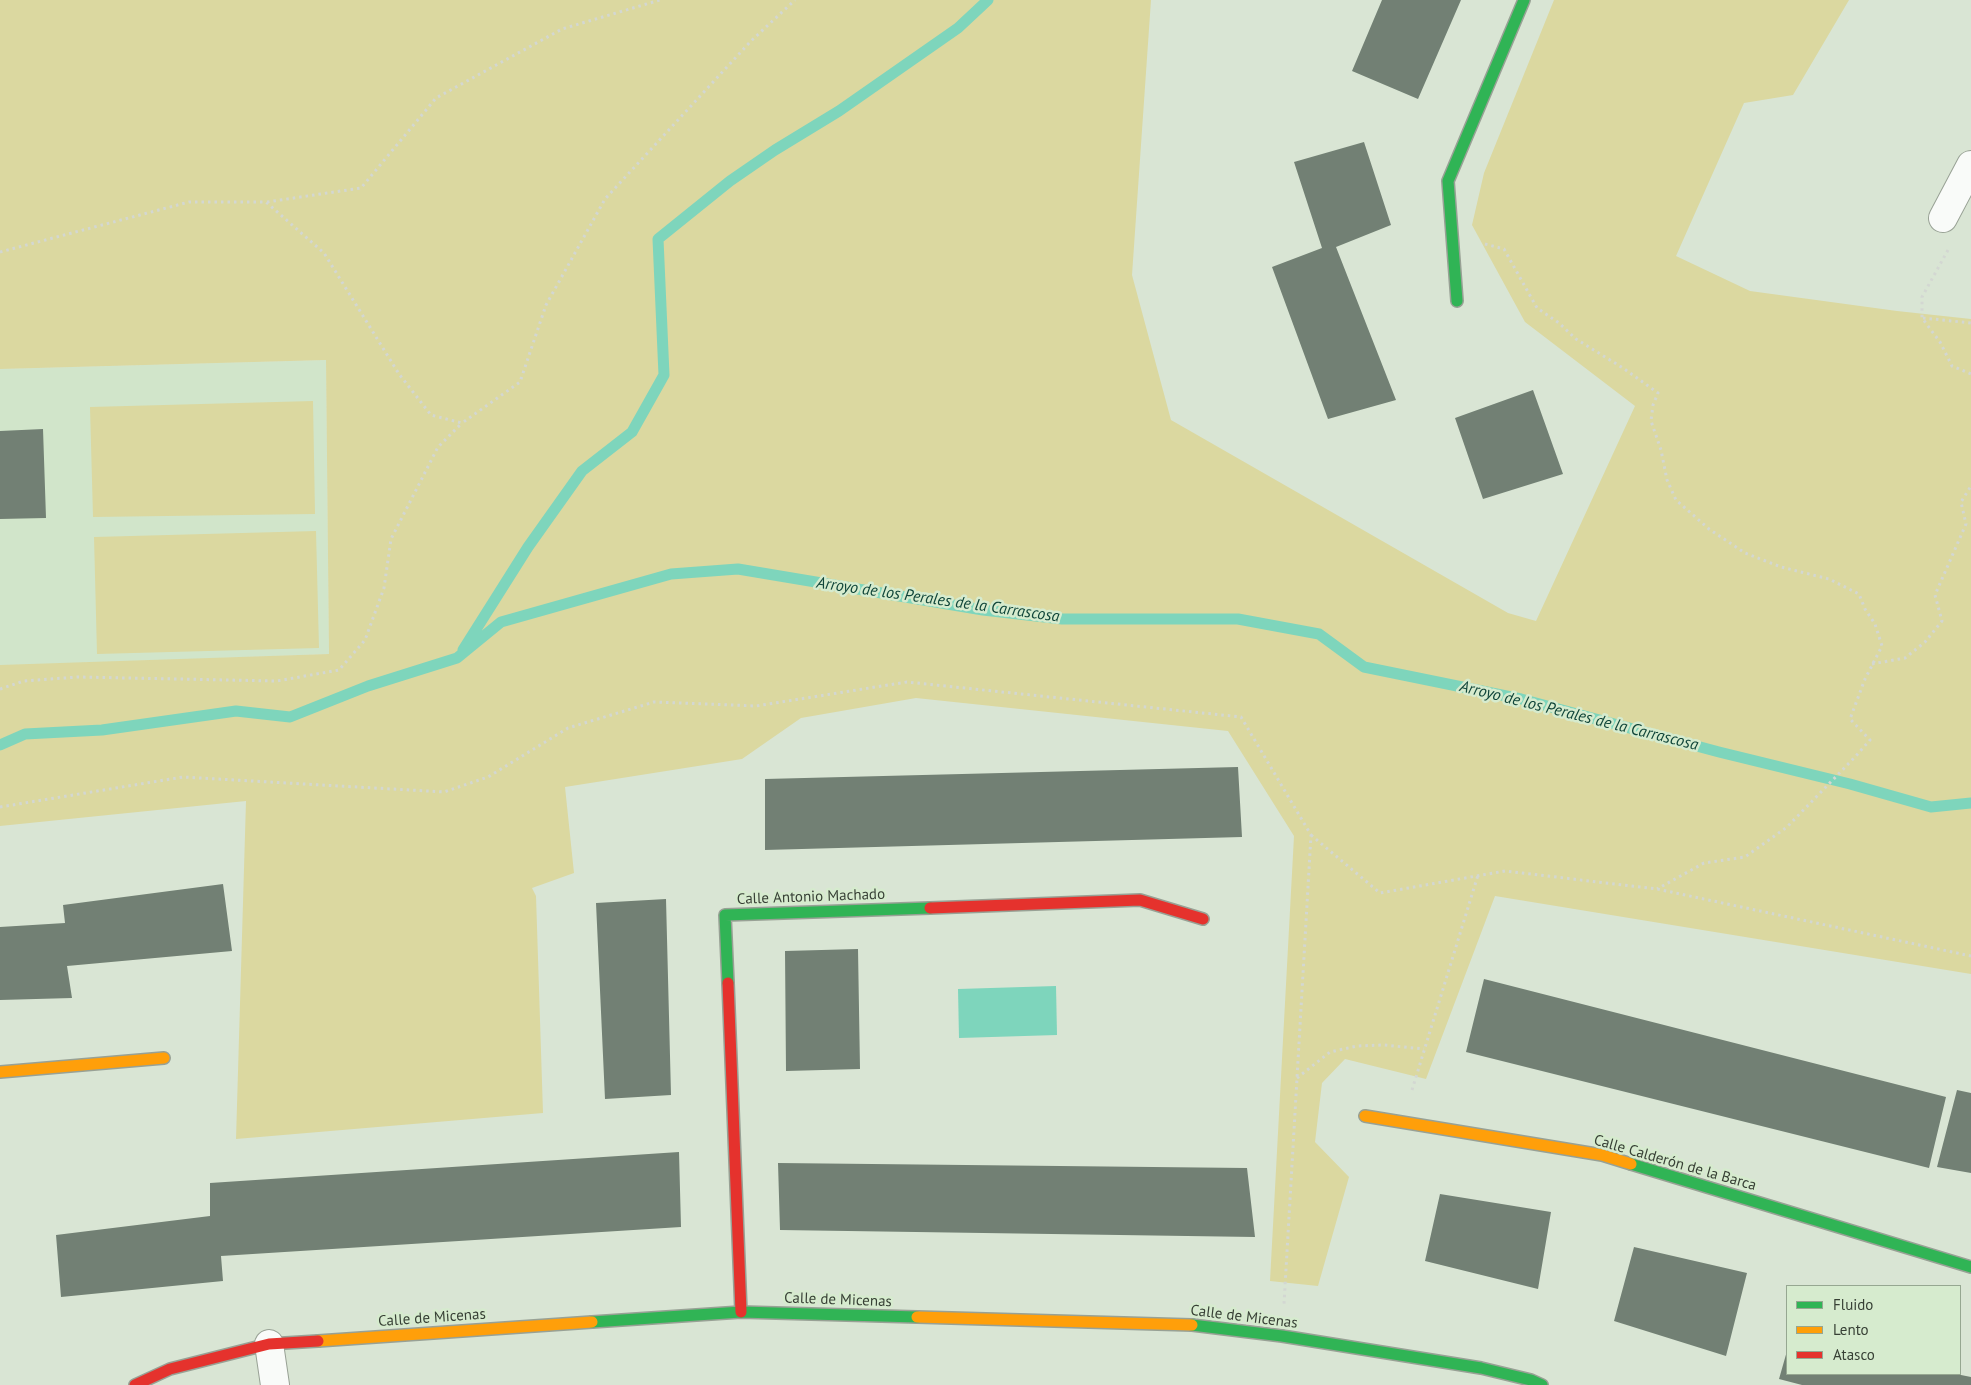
<!DOCTYPE html>
<html>
<head>
<meta charset="utf-8">
<style>
  body { margin:0 }
  #map { position:relative; width:1971px; height:1385px; overflow:hidden; background:#d9e5d4; font-family:"PT Sans",sans-serif }
  canvas { display:block }
  .legend { position:absolute; left:1786px; top:1285px; width:175px; height:90px; box-sizing:border-box; background:#d6ebce; border:1px solid #96a791; margin:0; padding:6px 9px; list-style:none; font-size:15px; color:#374035 }
  .legend li { display:flex; align-items:center; gap:10px; height:25px }
  .legend b { width:25px; border:1px solid #96a791 }
</style>
</head>
<body>
<div id="map">
<canvas width="1971" height="1385"></canvas>
<ul class="legend">
<li><b style="height:6px;background:#30b455"></b>Fluido</li>
<li><b style="height:6px;background:#ff9f0a"></b>Lento</li>
<li><b style="height:6px;background:#e5322d"></b>Atasco</li>
</ul>
</div>
<script>
const context = document.querySelector('canvas').getContext('2d');
context.lineJoin = 'round';
function fillPath(path, color) { context.fillStyle = color; context.fill(path, 'evenodd'); }
const poly = rows => new Path2D(rows.map(r => 'M' + r).join(''));
function trace(path, color, width, dash) { context.strokeStyle = color; context.lineWidth = width; context.lineCap = dash ? 'butt' : 'round'; context.setLineDash(dash || []); context.stroke(path); }
function write(font, color, halo, rows, align = 'center') {
  context.font = font + ' "PT Sans",sans-serif'; context.lineWidth = 5; context.setLineDash([]); context.textBaseline = 'middle'; context.strokeStyle = halo; context.fillStyle = color; for (const [text, x, y, turn = 0] of rows) {
    context.save(); context.translate(x, y); context.rotate((+turn || 0) * Math.PI / 180); context.textAlign = isNaN(turn) ? turn : align; if (halo) context.strokeText(text, 0, 0); context.fillText(text, 0, 0); context.restore();
  }
}
fillPath(poly([
  [326,360,329,654,0,666,0,369]
]), '#d1e5ca');
fillPath(poly([
  [0,0,1151,0,1132,275,1171,420,1508,613,1536,621,1635,406,1525,322,1472,225,1484,173,1554,0,1849,0,1793,95,1744,103,1676,256,1750,291,1897,311,1971,319,1971,974,1495,896,1426,1079,1345,1059,1322,1083,1315,1142,1349,1177,1318,1286,1270,1281,1294,836,1228,731,916,698,801,718,742,759,565,787,574,873,532,888,536,896,543,1113,236,1139,246,801,0,826,0,665,329,654,326,360,0,369],
  [313,401,315,514,93,517,90,407],
  [316,531,319,648,97,654,94,537]
]), '#dbd8a0');
fillPath(poly([
  [1056,986,1057,1035,959,1038,958,989]
]), '#7ed5bc');
trace(poly([
  [463,650,528,547,582,471,632,432,664,375,658,239,730,181,775,150,839,111,958,28,988,0],
  [0,745,25,734,102,730,236,711,290,717,368,686,457,658,501,622,671,574,738,569,983,610,1062,619,1238,619,1319,634,1364,667,1521,699,1719,752,1850,784,1931,807,1971,803]
]), '#7ed5bc', 11);
fillPath(poly([
  [1382,0,1461,0,1418,99,1352,71],
  [1364,142,1391,225,1336,247,1396,400,1328,419,1272,267,1322,248,1294,162],
  [1533,390,1563,474,1483,499,1455,418],
  [43,429,46,518,0,519,0,431],
  [1238,767,1242,837,765,850,765,779],
  [223,884,232,951,67,966,72,998,0,1000,0,927,65,923,63,905],
  [666,899,671,1095,605,1099,596,903],
  [858,949,860,1069,786,1071,785,951],
  [1484,979,1946,1097,1929,1168,1466,1052],
  [1957,1090,1971,1093,1971,1173,1937,1167],
  [679,1152,681,1227,221,1256,223,1281,61,1297,56,1235,210,1216,210,1183],
  [778,1163,1247,1168,1255,1237,780,1230],
  [1440,1194,1551,1212,1538,1289,1425,1261],
  [1634,1247,1747,1273,1726,1356,1614,1321],
  [1787,1351,1787,1374,1956,1374,1971,1377,1971,1385,1802,1385,1779,1379]
]), '#728074');
const street = poly([
  [1943,218,1971,165],
  [269,1344,275,1385]
]);
const fast = poly([
  [1457,301,1448,181,1524,0],
  [728,983,725,915,930,908],
  [1631,1164,1971,1267],
  [592,1322,741,1312,917,1317],
  [1192,1325,1282,1336,1481,1368,1531,1380,1542,1385]
]);
const slow = poly([
  [0,1072,164,1058],
  [1365,1116,1602,1155,1631,1164],
  [917,1317,1192,1325],
  [318,1341,592,1322]
]);
const jam = poly([
  [930,908,1140,900,1203,919],
  [728,983,741,1312],
  [135,1385,170,1369,269,1344,318,1341]
]);
trace(street, '#98a195', 30);
trace(fast, '#98a195', 14);
trace(slow, '#98a195', 14);
trace(jam, '#98a195', 14);
trace(poly([
  [267,202,361,188,436,98,562,29,660,0],
  [1485,244,1504,249,1537,308,1559,323,1576,339,1623,368,1658,393,1653,405,1651,421,1661,450,1667,480,1676,500,1709,529,1745,553,1781,567,1829,579,1859,594,1865,609,1875,624,1882,646,1865,679,1850,719,1870,740,1855,757,1787,827,1745,857,1704,863,1657,889],
  [1948,250,1922,297,1922,318,1940,342,1952,366,1971,374],
  [0,252,189,202,266,202,324,253,399,374,431,415,462,423,520,382,546,305,605,199,751,41,795,0],
  [1923,318,1971,323],
  [1872,664,1905,658,1925,642,1942,621,1935,595,1966,524,1961,502,1971,486],
  [0,689,24,681,78,677,277,681,339,670,365,640,384,588,391,539,438,447,462,423],
  [0,807,183,777,444,792,488,777,568,728,654,702,756,706,907,682,1241,717,1311,835,1284,1304],
  [1311,835,1380,893,1505,871,1657,889,1971,956],
  [1297,1078,1330,1052,1357,1046,1384,1045,1424,1049],
  [1412,1090,1478,875]
]), '#d3d7d2', 3, [2.5, 4]);
trace(street, '#f9fbf9', 28);
trace(fast, '#30b455', 11);
trace(slow, '#ff9f0a', 11);
trace(jam, '#e5322d', 11);
write('15px', '#374035', '#d6ebce', [
  ["Calle Antonio Machado",811,897,-2],
  ["Calle Calderón de la Barca",1675,1163,16],
  ["Calle de Micenas",838,1300,2],
  ["Calle de Micenas",1244,1317,7],
  ["Calle de Micenas",432,1318,-4]
]);
write('italic 16px', '#104539', '#d6ebce', [
  ["Arroyo de los Perales de la Carrascosa",938,600,8],
  ["Arroyo de los Perales de la Carrascosa",1579,716,14]
]);
</script>
</body>
</html>
